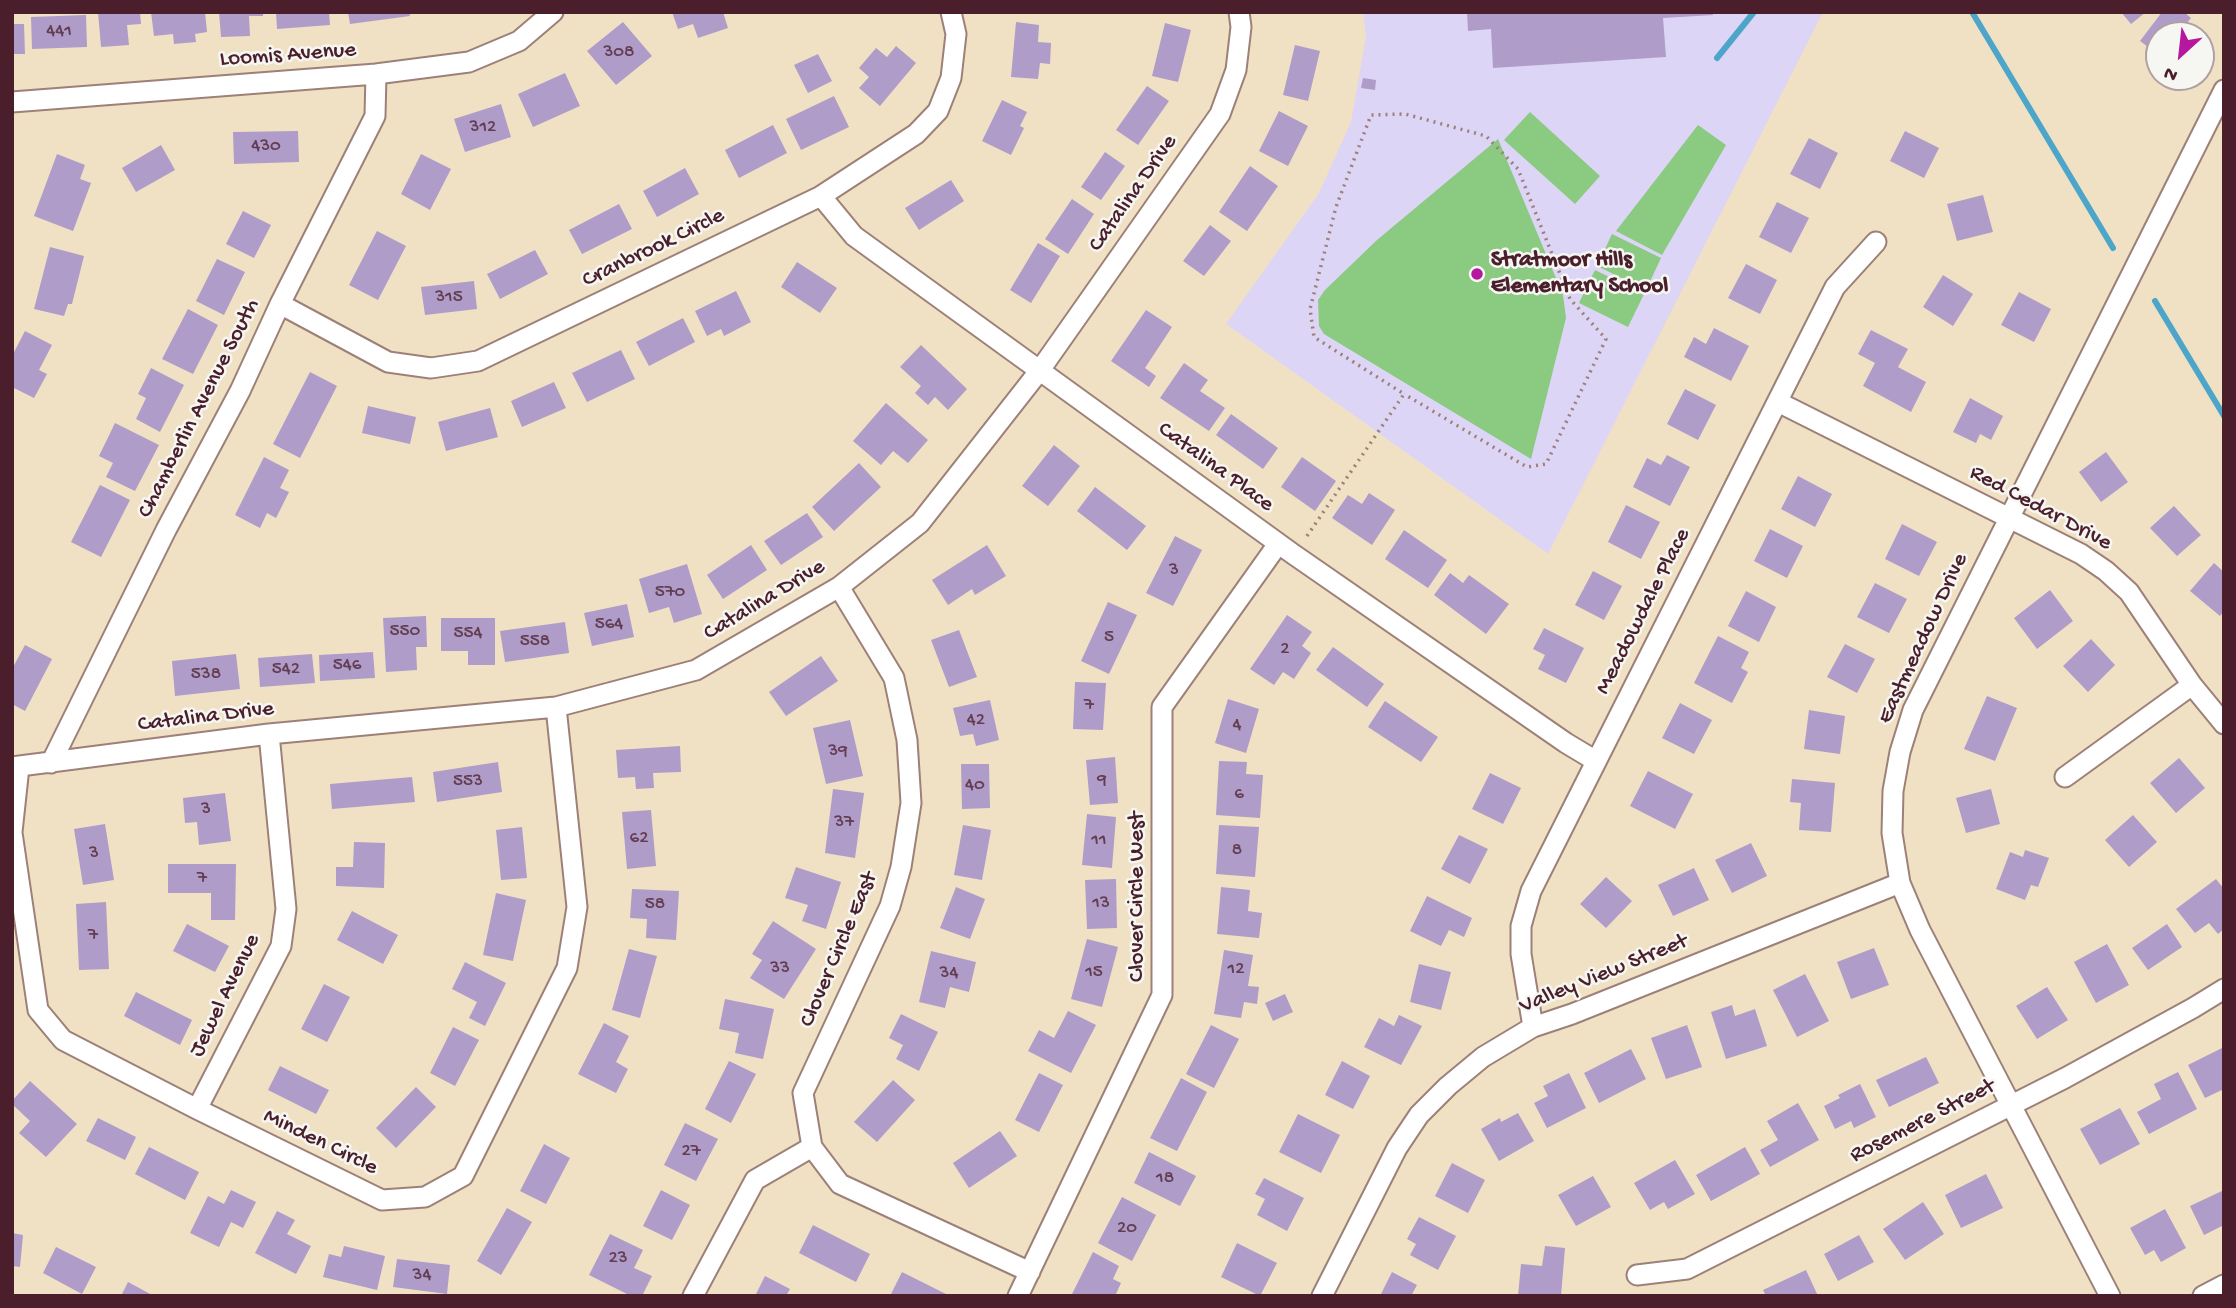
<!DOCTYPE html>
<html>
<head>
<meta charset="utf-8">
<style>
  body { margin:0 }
  #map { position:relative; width:2236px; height:1308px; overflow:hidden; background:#f0e1c4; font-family:"Gochi Hand",sans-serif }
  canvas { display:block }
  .frame { position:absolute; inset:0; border:14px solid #4a1f2b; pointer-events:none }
  .north { position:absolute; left:2145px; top:21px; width:70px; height:70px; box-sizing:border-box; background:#f6f6f2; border:2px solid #b1a0a2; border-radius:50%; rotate:207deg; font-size:19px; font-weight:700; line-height:28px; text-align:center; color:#4a1f2b }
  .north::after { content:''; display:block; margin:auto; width:24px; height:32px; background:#b5179e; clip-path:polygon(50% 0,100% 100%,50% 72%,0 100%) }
</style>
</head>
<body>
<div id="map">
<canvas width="2236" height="1308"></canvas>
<div class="frame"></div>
<div class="north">N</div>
</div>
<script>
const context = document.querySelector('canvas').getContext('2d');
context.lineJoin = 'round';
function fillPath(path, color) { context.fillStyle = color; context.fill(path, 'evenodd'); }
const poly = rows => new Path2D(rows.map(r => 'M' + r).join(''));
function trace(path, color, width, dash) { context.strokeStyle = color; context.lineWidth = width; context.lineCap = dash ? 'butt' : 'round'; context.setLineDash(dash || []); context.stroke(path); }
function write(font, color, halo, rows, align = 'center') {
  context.font = font + ' "Gochi Hand",sans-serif'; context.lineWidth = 5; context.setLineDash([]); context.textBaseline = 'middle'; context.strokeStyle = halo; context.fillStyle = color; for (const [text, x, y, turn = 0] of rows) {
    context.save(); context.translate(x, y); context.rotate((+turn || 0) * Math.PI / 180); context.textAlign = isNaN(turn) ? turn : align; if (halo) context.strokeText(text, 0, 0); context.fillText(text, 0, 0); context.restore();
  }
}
fillPath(poly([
  [1363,12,1823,12,1548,554,1226,324,1319,193,1351,122,1366,36]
]), '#dcd5f6');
fillPath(poly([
  [1530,112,1600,176,1575,204,1504,140],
  [1698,125,1726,145,1662,255,1616,231],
  [1498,139,1563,295,1566,318,1531,459,1324,334,1319,326,1318,300,1325,290,1377,240],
  [1612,234,1661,258,1646,290,1597,266],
  [1595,270,1644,294,1628,327,1579,303]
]), '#8aca81');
trace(poly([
  [1972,12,2113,248],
  [1717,58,1754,12],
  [2155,301,2224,416]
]), '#4da6ca', 6);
fillPath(poly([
  [98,12,140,12,141,24,127,25,129,45,101,47],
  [151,12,205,12,207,32,195,34,196,42,174,44,173,34,154,36],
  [219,12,263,12,263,16,249,16,250,36,221,37],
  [276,12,329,12,330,25,277,29],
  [348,12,409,12,410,16,350,24],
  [672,12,723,12,728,28,698,38,693,24,678,29],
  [1467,12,1712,12,1713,15,1663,18,1666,57,1493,68,1491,29,1468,31],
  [2121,12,2146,12,2131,24],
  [2162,12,2184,12,2191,18,2182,29,2190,35,2159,35,2159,55,2140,41],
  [86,15,87,47,32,49,31,17],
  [623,22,652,56,616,85,587,51],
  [1016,22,1039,25,1038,42,1051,43,1050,64,1040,63,1038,79,1011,77],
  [1165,23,1191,30,1178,82,1152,76],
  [12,24,24,24,25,54,12,54],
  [1295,45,1320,51,1308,101,1283,95],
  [896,46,916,63,880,106,859,88,869,77,859,68,876,48,887,57],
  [818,54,832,81,808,93,794,65],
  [565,73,580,106,533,127,518,94],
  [1363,78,1376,80,1375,90,1361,88],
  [1147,86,1169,101,1138,145,1116,130],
  [834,96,849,127,801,150,786,119],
  [1002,100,1027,112,1020,126,1024,128,1011,155,982,141],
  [501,104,511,137,465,152,454,119],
  [1279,111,1308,126,1288,166,1259,151],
  [773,125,787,153,739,178,725,150],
  [298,131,299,162,234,164,233,132],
  [1905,131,1939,148,1924,178,1890,161],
  [1809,138,1838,153,1820,189,1790,174],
  [161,145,175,170,136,192,122,168],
  [1105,152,1125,166,1101,200,1081,187],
  [57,154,85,165,80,179,91,183,73,231,34,216],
  [421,154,451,169,430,210,401,194],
  [1250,166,1278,186,1247,231,1219,212],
  [685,168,699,194,657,217,643,191],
  [951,180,964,201,919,230,905,208],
  [1983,195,1993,232,1957,241,1947,204],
  [1072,199,1094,214,1068,254,1045,239],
  [1777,202,1809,218,1791,253,1759,237],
  [619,204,632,229,582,254,569,230],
  [243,211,271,225,254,258,226,244],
  [1210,225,1231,241,1204,276,1183,261],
  [377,231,406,246,378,300,349,285],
  [1038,243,1060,256,1031,303,1010,290],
  [50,247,84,256,72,304,68,304,64,316,34,309],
  [535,250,548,274,500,299,487,274],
  [217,259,245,272,224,315,196,301],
  [797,262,837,288,820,313,781,287],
  [1746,264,1777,280,1760,314,1728,298],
  [1943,275,1973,294,1953,326,1923,307],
  [474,281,477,309,425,315,421,287],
  [736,291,751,322,724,336,721,329,707,336,695,311],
  [2019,292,2051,309,2034,342,2001,325],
  [188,309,218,325,193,374,162,359],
  [1146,310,1172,327,1145,368,1156,376,1149,387,1111,361],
  [683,318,695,342,649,366,636,342],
  [1714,328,1749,346,1731,381,1684,357,1694,337,1706,344],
  [1871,330,1908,349,1898,367,1926,382,1911,412,1863,386,1875,363,1858,354],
  [25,331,52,345,39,370,47,374,34,398,12,387,12,356],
  [921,345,967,389,948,410,935,397,928,405,915,393,921,386,900,367],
  [621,350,635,379,587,402,572,373],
  [1184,363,1208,380,1200,391,1225,408,1209,431,1160,398],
  [151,368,184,385,160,432,136,419,146,398,138,394],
  [310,372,337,386,300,458,273,444],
  [554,382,566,408,522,427,511,401],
  [1685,389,1716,405,1698,440,1667,424],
  [1970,398,2003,416,1991,440,1980,434,1976,443,1953,432],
  [886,403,928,440,908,463,893,451,881,465,853,441],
  [368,406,416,417,410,444,362,433],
  [490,408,498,437,446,451,438,422],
  [1231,414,1278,448,1263,469,1216,435],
  [115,423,159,445,135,491,106,477,113,463,99,456],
  [1054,445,1080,466,1048,506,1022,486],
  [2106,452,2128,482,2101,502,2079,472],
  [1667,455,1690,467,1670,506,1633,487,1647,458,1661,465],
  [264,457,289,470,280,488,289,492,276,518,267,513,260,528,235,515],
  [1302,457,1336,481,1315,511,1281,487],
  [859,463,881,487,834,531,812,507],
  [1798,476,1832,494,1815,527,1781,509],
  [100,485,130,500,101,557,71,542],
  [1095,487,1146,526,1127,550,1077,511],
  [1369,493,1395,510,1372,545,1332,518,1348,495,1362,504],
  [1626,505,1660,522,1641,559,1608,542],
  [2174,506,2201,535,2177,556,2150,528],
  [807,513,823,537,781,565,764,541],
  [1902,524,1937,542,1919,576,1885,559],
  [1770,529,1803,546,1787,578,1754,561],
  [1404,530,1447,560,1428,588,1385,559],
  [1175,536,1202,550,1173,606,1146,593],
  [751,545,767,570,723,599,707,575],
  [987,545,1006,576,975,595,972,589,948,605,932,580],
  [2214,563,2224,572,2224,611,2220,616,2190,591],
  [687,564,702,614,674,623,669,607,649,613,639,579],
  [1593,571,1622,586,1604,620,1575,605],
  [1450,573,1463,583,1469,575,1509,604,1486,634,1434,595],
  [1875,583,1907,599,1889,633,1857,617],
  [2050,590,2073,621,2037,649,2014,618],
  [1746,591,1776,607,1759,642,1728,626],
  [1108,602,1137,615,1109,674,1081,661],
  [627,604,634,637,592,646,584,613],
  [1287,615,1312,632,1302,646,1311,653,1294,679,1283,672,1274,685,1250,669],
  [426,616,427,647,416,647,417,670,386,672,383,618],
  [441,618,495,618,495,665,468,665,468,651,441,651],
  [565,622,569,653,505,662,500,631],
  [1544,628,1584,648,1566,683,1538,669,1545,655,1533,649],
  [959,630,977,677,949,687,931,640],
  [1718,636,1749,652,1741,668,1748,672,1732,703,1694,683],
  [2091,639,2115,665,2088,692,2063,666],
  [1845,644,1875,659,1857,693,1827,677],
  [25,645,52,659,25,711,12,704,12,669],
  [1333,647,1384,684,1367,707,1316,670],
  [373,652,375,678,320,681,319,655],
  [236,654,240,689,175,696,172,661],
  [312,654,315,683,260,687,258,658],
  [821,656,838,681,786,716,769,692],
  [1075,682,1106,683,1103,730,1073,729],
  [1987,696,2017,708,1995,761,1964,749],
  [1228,699,1259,709,1246,753,1215,743],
  [990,700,999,740,976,746,973,734,960,736,953,708],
  [1385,701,1438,737,1421,762,1368,727],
  [1680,703,1712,720,1694,754,1662,738],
  [1809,710,1845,716,1840,754,1804,749],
  [850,720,863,776,826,784,813,728],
  [680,746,681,772,653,773,654,788,636,789,635,777,618,778,616,750],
  [1115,757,1118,803,1090,805,1086,760],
  [2179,758,2205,788,2176,813,2150,783],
  [1219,761,1247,762,1246,774,1263,775,1260,818,1216,815],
  [498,762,502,792,437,802,433,772],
  [961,764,989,764,990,808,962,809],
  [1648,771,1693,794,1675,829,1630,806],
  [1490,773,1521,788,1503,824,1472,809],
  [412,777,415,802,332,809,330,784],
  [1792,779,1835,783,1831,832,1799,830,1801,803,1790,802],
  [833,789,864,793,855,858,825,853],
  [1991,789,2000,824,1966,833,1956,798],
  [225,793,231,841,199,845,197,822,185,823,183,798],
  [651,810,656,866,627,869,622,812],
  [1087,814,1116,817,1112,868,1082,865],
  [2133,815,2157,842,2129,867,2105,840],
  [105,824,114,880,83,885,74,829],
  [963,825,991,830,982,880,954,875],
  [1219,825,1259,827,1255,877,1216,874],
  [522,827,527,878,501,880,496,830],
  [1459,835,1488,849,1470,884,1441,869],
  [354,842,385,843,384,888,336,886,336,867,353,867],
  [1751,843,1767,876,1732,893,1715,860],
  [2025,850,2049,858,2038,887,2031,885,2025,900,1996,889,2010,852,2023,857],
  [168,864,236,864,235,920,211,920,211,893,168,893],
  [796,867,841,882,826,929,802,921,808,905,785,898],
  [1694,868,1709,900,1673,916,1658,885],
  [1606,877,1632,901,1606,928,1580,904],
  [1116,879,1117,928,1087,929,1085,880],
  [2216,879,2224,889,2224,929,2218,934,2209,923,2195,933,2176,909],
  [956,887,985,899,970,939,940,928],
  [1221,887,1250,890,1248,911,1262,913,1259,938,1217,934],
  [632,889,679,891,676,940,646,938,647,919,630,918],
  [496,893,526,900,513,961,483,955],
  [1427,896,1472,918,1464,937,1449,930,1441,946,1410,931],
  [106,902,109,969,79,970,76,904],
  [352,911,398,935,383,964,337,940],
  [773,921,816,949,784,999,750,978,762,960,752,954],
  [187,924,229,946,215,972,173,951],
  [2167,924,2182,947,2148,970,2132,948],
  [1087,939,1118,947,1102,1007,1071,999],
  [2107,944,2129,985,2096,1003,2074,962],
  [1874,948,1889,985,1851,999,1837,962],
  [629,949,657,956,640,1018,612,1010],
  [1224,950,1253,955,1248,986,1259,987,1257,1004,1244,1002,1241,1018,1214,1014],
  [931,951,976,962,969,992,950,987,945,1008,919,1002],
  [465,962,506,983,485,1026,469,1018,477,1002,452,989],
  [1419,964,1451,972,1441,1010,1410,1002],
  [1805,974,1829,1021,1797,1037,1773,990],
  [324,984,350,997,327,1042,301,1029],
  [2047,987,2068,1020,2037,1039,2016,1006],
  [136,992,192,1020,180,1045,124,1016],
  [1285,994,1293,1012,1273,1021,1265,1003],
  [725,999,774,1009,763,1059,735,1053,739,1033,719,1029],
  [1732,1005,1735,1016,1755,1009,1767,1046,1726,1059,1711,1012],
  [1068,1011,1096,1025,1071,1073,1028,1051,1039,1030,1054,1038],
  [901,1014,938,1032,919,1071,896,1059,903,1045,889,1038],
  [1399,1015,1422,1026,1401,1065,1364,1047,1379,1018,1394,1026],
  [604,1023,629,1036,616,1062,628,1069,616,1093,578,1074],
  [1211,1025,1239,1039,1214,1088,1186,1074],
  [1687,1025,1702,1067,1666,1079,1651,1038],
  [453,1027,479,1040,455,1086,430,1073],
  [2224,1047,2224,1089,2205,1098,2188,1065],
  [1631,1049,1646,1079,1599,1103,1584,1073],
  [1926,1057,1939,1083,1889,1107,1876,1080],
  [729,1061,756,1074,731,1123,705,1109],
  [1342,1061,1370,1076,1353,1109,1325,1095],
  [280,1066,329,1090,316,1114,268,1090],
  [2178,1072,2197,1109,2149,1134,2137,1112,2161,1099,2154,1084],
  [1039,1073,1063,1085,1039,1132,1015,1120],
  [1569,1073,1586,1108,1547,1128,1534,1103,1548,1096,1543,1086],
  [1181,1078,1207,1092,1177,1151,1150,1138],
  [893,1080,915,1100,877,1142,854,1122],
  [30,1081,77,1124,46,1157,19,1133,30,1121,12,1104,12,1101],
  [1860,1084,1876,1117,1854,1128,1851,1121,1835,1129,1824,1106,1840,1098,1838,1095],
  [416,1087,436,1107,396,1148,376,1128],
  [1798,1103,1819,1140,1770,1167,1760,1150,1778,1140,1767,1121],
  [2120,1108,2140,1144,2100,1165,2080,1129],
  [1518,1113,1534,1141,1499,1161,1481,1129,1500,1118,1501,1122],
  [1298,1114,1340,1135,1321,1173,1279,1152],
  [98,1118,136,1137,125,1160,86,1141],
  [685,1123,718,1139,696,1181,664,1165],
  [1000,1131,1017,1156,969,1188,953,1163],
  [544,1144,570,1158,546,1204,520,1191],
  [149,1147,199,1172,185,1200,135,1174],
  [1745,1147,1760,1174,1711,1201,1696,1175],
  [1149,1152,1196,1176,1180,1206,1134,1183],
  [1675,1160,1695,1194,1668,1209,1664,1202,1650,1210,1634,1183],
  [1452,1163,1485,1180,1468,1213,1435,1196],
  [1986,1174,2003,1208,1961,1228,1945,1195],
  [1593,1176,1611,1207,1576,1226,1558,1195],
  [1264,1178,1304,1198,1287,1231,1257,1215,1265,1199,1255,1194],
  [231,1190,256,1202,243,1228,231,1222,219,1247,190,1233,208,1196,224,1204],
  [661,1190,690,1205,672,1240,643,1226],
  [2224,1190,2224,1225,2204,1235,2190,1206],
  [1122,1197,1156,1215,1132,1261,1098,1243],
  [1923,1202,1944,1234,1905,1260,1883,1229],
  [507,1208,532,1222,501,1275,477,1261],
  [2165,1209,2186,1248,2161,1262,2154,1250,2145,1255,2130,1228],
  [277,1211,295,1220,287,1234,311,1246,296,1274,255,1253],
  [1419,1217,1456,1236,1438,1270,1410,1255,1416,1244,1407,1239],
  [813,1225,870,1254,856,1282,799,1253],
  [12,1233,23,1235,20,1267,12,1266],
  [610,1234,643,1250,634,1268,652,1276,642,1296,631,1296,589,1275],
  [1859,1235,1874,1262,1838,1281,1824,1254],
  [1237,1243,1277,1263,1260,1296,1221,1277],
  [344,1246,385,1256,377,1290,323,1277,329,1254,341,1257],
  [1545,1246,1565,1248,1561,1296,1518,1296,1521,1264,1542,1266],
  [56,1247,96,1267,82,1294,43,1273],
  [1093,1252,1119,1266,1113,1279,1121,1283,1115,1296,1071,1296],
  [397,1259,450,1265,447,1294,393,1287],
  [1806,1270,1818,1296,1766,1296,1763,1290],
  [902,1272,950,1296,890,1296],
  [1392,1272,1417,1285,1411,1296,1380,1296],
  [765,1276,790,1289,786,1296,755,1296],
  [128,1282,154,1296,121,1296]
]), '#af9cc9');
const minor = poly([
  [12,102,376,74,469,62,519,41,553,12],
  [821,196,854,236,1293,554,1566,743,1596,761],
  [280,304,388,362,431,368,478,361,821,196,916,134,938,111,951,78,956,34,951,12],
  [1778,402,2081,554,2106,571,2129,592,2192,685,2224,724],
  [839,587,894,678,907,740,911,803,901,867,890,906,803,1093,812,1147,840,1184,1030,1272],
  [51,763,166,530,240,391,280,304,375,116,376,74],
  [12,767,269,734,556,707,696,670,839,587,920,523,1040,370,1220,114,1236,70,1241,27,1239,12],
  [2065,777,2192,685],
  [12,832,19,767],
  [12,833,38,1010,63,1040,197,1109,382,1200,425,1197,463,1176,567,968,577,907,556,707],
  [1533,1027,1521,954,1521,926,1531,891,1835,287,1876,242],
  [197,1109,281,946,286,909,269,734],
  [1637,1275,1687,1269,2065,1078,2193,1008,2224,989],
  [693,1296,755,1180,812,1147],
  [1018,1296,1162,995,1162,707,1278,544],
  [1322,1296,1397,1148,1419,1115,1448,1086,1483,1057,1533,1027,1572,1014,1900,883],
  [2110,1296,1920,930,1900,883,1892,833,1893,791,1900,752,1913,710,2224,90],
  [2203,1296,2224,1285]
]);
trace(minor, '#9d8078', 23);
trace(poly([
  [1307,536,1404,394,1314,337,1310,309,1336,207,1371,115,1405,114,1486,136,1518,169,1570,299,1606,339,1546,464,1527,467,1404,394]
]), '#9d8078', 3.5, [2, 5]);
trace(minor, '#fff', 19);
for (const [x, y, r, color] of [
  [1477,274,7,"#b5179e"]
]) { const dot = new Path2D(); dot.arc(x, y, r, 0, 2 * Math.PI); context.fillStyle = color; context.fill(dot); trace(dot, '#f6f6f2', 2.5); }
write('19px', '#633e52', null, [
  ["441",59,32],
  ["308",619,53],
  ["312",483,128],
  ["430",266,147],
  ["315",449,298],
  ["3",1174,571],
  ["570",670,593],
  ["564",609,625],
  ["550",405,632],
  ["554",468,634],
  ["5",1109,638],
  ["558",535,642],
  ["2",1285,650],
  ["546",347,666],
  ["542",286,670],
  ["538",206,675],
  ["7",1089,706],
  ["42",976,721],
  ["4",1237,726],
  ["39",838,752],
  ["9",1102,781],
  ["553",468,782],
  ["40",975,786],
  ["6",1239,795],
  ["3",206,810],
  ["37",844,823],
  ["62",639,839],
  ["11",1099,841],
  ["8",1237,851],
  ["3",94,854],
  ["7",202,879],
  ["13",1101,904],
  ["58",655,905],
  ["7",93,936],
  ["33",780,969],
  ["12",1236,970],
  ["15",1094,973],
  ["34",949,974],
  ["27",691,1152],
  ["18",1165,1179],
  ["20",1127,1229],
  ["23",618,1259],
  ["34",422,1276]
]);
write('23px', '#4a1f2b', '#f6f6f2', [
  ["Loomis Avenue",288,56,-4],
  ["Catalina Drive",1134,194,-55],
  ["Cranbrook Circle",654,249,-26],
  ["Chamberlin Avenue South",200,409,-63],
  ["Catalina Place",1215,468,36],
  ["Red Cedar Drive",2040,509,28],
  ["Catalina Drive",765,601,-31],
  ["Meadowdale Place",1644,612,-63],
  ["Eastmeadow Drive",1924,639,-65],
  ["Catalina Drive",206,718,-7],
  ["Clover Circle West",1138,897,-90],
  ["Clover Circle East",840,950,-67],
  ["Valley View Street",1604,975,-22],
  ["Jewel Avenue",226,996,-64],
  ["Rosemere Street",1923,1122,-27],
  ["Minden Circle",320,1143,26]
]);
write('bold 23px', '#4a1f2b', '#f6f6f2', [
  ["Stratmoor Hills",1491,261],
  ["Elementary School",1491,287]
], 'left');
</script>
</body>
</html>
